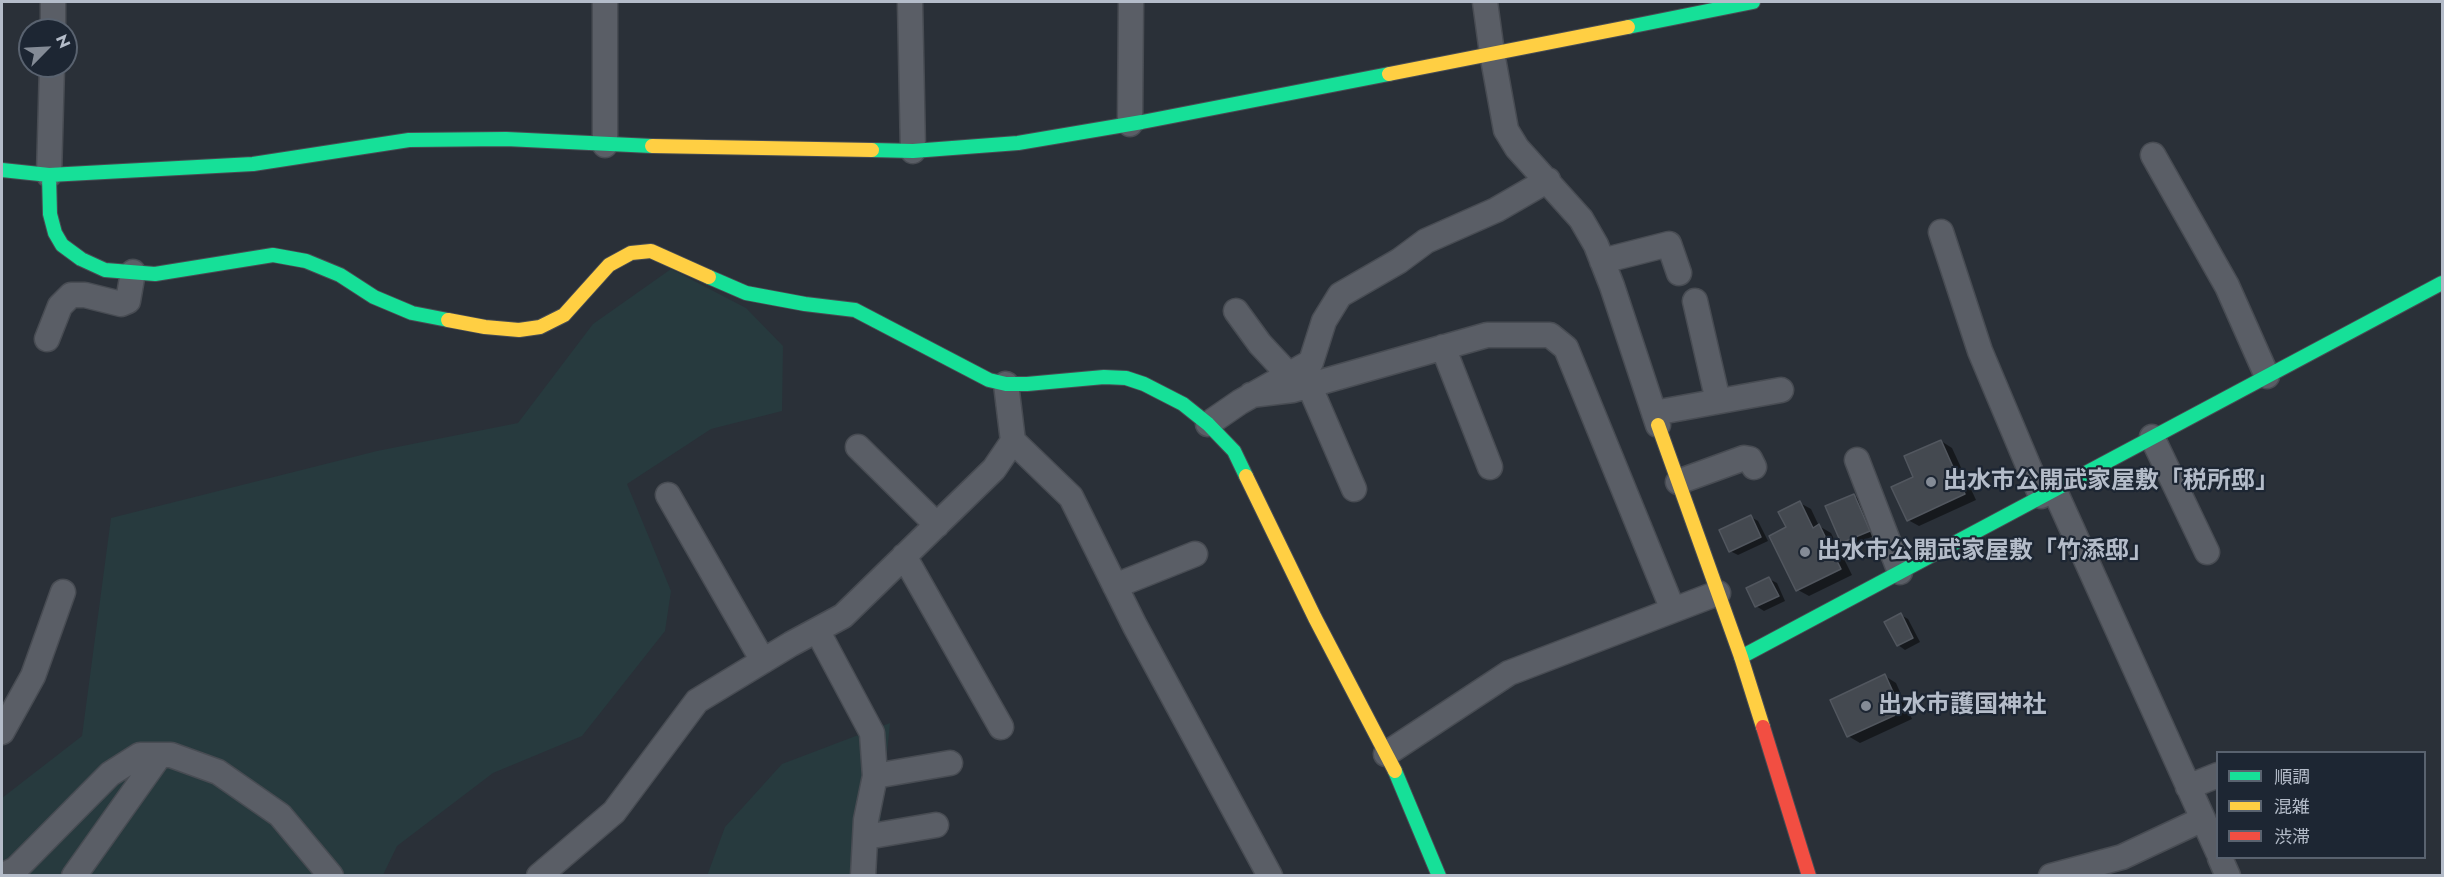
<!DOCTYPE html>
<html>
<head>
<meta charset="utf-8">
<style>
  body { margin:0 }
  #map { position:relative; width:2444px; height:877px; overflow:hidden; background:#2a3038; font-family:Jost,"Noto Sans JP",sans-serif }
  canvas { display:block }
  .frame { position:absolute; inset:0; border:3px solid #b4bcc9; pointer-events:none }
  .legend { position:absolute; left:2216px; top:751px; width:210px; height:108px; box-sizing:border-box; background:#1d2633; border:2px solid #59626f; margin:0; padding:8px 10px; list-style:none; font-size:18px; color:#b4bcc9 }
  .legend li { display:flex; align-items:center; gap:12px; height:30px }
  .legend b { width:30px; border:2px solid #59626f }
  .north { position:absolute; left:18px; top:18px; width:60px; height:60px; box-sizing:border-box; background:#1d2633; border:2px solid #59626f; border-radius:50%; rotate:66deg; font-size:16px; font-weight:700; line-height:24px; text-align:center; color:#b4bcc9 }
  .north::after { content:''; display:block; margin:auto; width:21px; height:27px; background:#848b96; clip-path:polygon(50% 0,100% 100%,50% 72%,0 100%) }
</style>
</head>
<body>
<div id="map">
<canvas width="2444" height="877"></canvas>
<div class="frame"></div>
<ul class="legend">
<li><b style="height:8px;background:#16e098"></b>順調</li>
<li><b style="height:8px;background:#ffcf43"></b>混雑</li>
<li><b style="height:8px;background:#f24e42"></b>渋滞</li>
</ul>
<div class="north">N</div>
</div>
<script>
const context = document.querySelector('canvas').getContext('2d');
context.lineJoin = 'round';
function fillPath(path, color) { context.fillStyle = color; context.fill(path, 'evenodd'); }
const poly = rows => new Path2D(rows.map(r => 'M' + r).join(''));
function trace(path, color, width, dash) { context.strokeStyle = color; context.lineWidth = width; context.lineCap = dash ? 'butt' : 'round'; context.setLineDash(dash || []); context.stroke(path); }
function write(font, color, halo, rows, align = 'center') {
  context.font = font + ' Jost,"Noto Sans JP",sans-serif'; context.lineWidth = 4.5; context.setLineDash([]); context.textBaseline = 'middle'; context.strokeStyle = halo; context.fillStyle = color; for (const [text, x, y, turn = 0] of rows) {
    context.save(); context.translate(x, y); context.rotate((+turn || 0) * Math.PI / 180); context.textAlign = isNaN(turn) ? turn : align; if (halo) context.strokeText(text, 0, 0); context.fillText(text, 0, 0); context.restore();
  }
}
fillPath(poly([
  [671,269,746,308,783,346,782,411,711,429,627,484,671,591,665,631,582,736,493,773,397,846,383,875,2,876,2,798,82,736,111,518,377,451,518,423,593,324],
  [890,723,875,875,707,876,725,827,782,764]
]), '#273a3e');
fillPath(poly([
  [1941,441,1952,448,1976,500,1919,526,1908,520,1915,477],
  [1854,496,1862,500,1876,535,1850,546,1842,542],
  [1800,503,1811,509,1819,526,1831,533,1852,575,1809,596,1798,590,1788,528],
  [1751,517,1758,521,1768,541,1738,555,1730,551],
  [1769,579,1777,583,1785,601,1764,611,1756,606,1748,589],
  [1901,615,1908,619,1920,642,1905,650,1898,645],
  [1885,676,1896,683,1912,719,1860,743,1848,736]
]), '#0007');
const building = poly([
  [1941,440,1965,494,1907,521,1891,487,1913,477,1904,456,1941,440],
  [1854,494,1870,531,1841,543,1825,506,1854,494],
  [1800,501,1813,528,1819,524,1841,569,1796,591,1769,536,1786,527,1778,512,1800,501],
  [1751,515,1761,537,1729,552,1719,530,1751,515],
  [1769,577,1779,596,1755,607,1746,588,1769,577],
  [1901,613,1913,638,1897,646,1884,622,1901,613],
  [1885,674,1902,712,1847,737,1830,700,1885,674]
]);
fillPath(building, '#444950');
trace(building, '#52575f', 1.5);
const street = poly([
  [910,2,913,151],
  [1485,2,1492,53,1506,130,1517,148,1581,219,1596,245,1612,286,1658,425],
  [53,30,53,2],
  [1130,124,1131,2],
  [605,145,605,2],
  [2153,155,2227,286,2267,376],
  [49,175,52,66],
  [1941,232,1980,351,2041,496],
  [1602,261,1669,244,1679,273],
  [1695,301,1718,401],
  [1236,311,1260,344,1289,375],
  [47,339,60,306,71,295,85,295,121,304,128,301,133,272],
  [1443,347,1490,467],
  [1006,384,1013,441,1071,497,1135,626,1270,876],
  [1309,385,1354,489],
  [1251,395,1293,390,1487,335,1550,335,1566,348,1673,610],
  [1654,413,1781,390],
  [1208,424,1240,402,1311,362,1324,321,1340,295,1399,261,1426,241,1496,210,1548,180],
  [2152,437,2207,552],
  [858,447,937,525],
  [1857,460,1900,572],
  [1678,482,1744,458,1750,459,1754,467],
  [2054,489,2218,852],
  [668,495,763,661],
  [904,556,1001,727],
  [1115,586,1195,554],
  [817,630,872,733,875,776,866,820,863,876],
  [2,732,33,676,63,592],
  [1386,754,1509,673,1718,593],
  [875,776,950,763],
  [2188,787,2218,775],
  [866,837,936,825],
  [2220,858,2228,876],
  [2,876,16,869,110,774,140,755,171,755,218,772,280,815,331,876],
  [74,876,160,755],
  [539,876,614,812,697,701,791,644,843,616,994,469,1013,441],
  [2051,876,2122,857,2203,819]
]);
const fast = poly([
  [1628,27,1753,2],
  [872,150,913,151,1018,143,1142,122,1389,74],
  [2,170,49,175,253,164,409,140,506,139,652,146],
  [49,175,50,214,55,233,62,245,81,259,105,270,155,274,273,255,306,261,340,275,374,297,412,313,448,320],
  [709,277,746,293,805,304,855,310,989,380,1006,384,1027,384,1104,377,1126,378,1144,384,1183,404,1208,424,1234,451,1246,476],
  [1741,657,2442,283],
  [1395,771,1439,876]
]);
const slow = poly([
  [1389,74,1628,27],
  [652,146,872,150],
  [448,320,485,327,519,330,540,327,564,315,609,265,631,253,651,251,709,277],
  [1658,425,1741,657,1763,727],
  [1246,476,1315,618,1395,771]
]);
const jam = poly([
  [1763,727,1809,876]
]);
trace(street, '#484c53', 27);
trace(fast, '#484c53', 16);
trace(slow, '#484c53', 16);
trace(jam, '#484c53', 16);
trace(street, '#5a5e66', 24);
trace(fast, '#16e098', 14);
trace(slow, '#ffcf43', 14);
trace(jam, '#f24e42', 14);
for (const [x, y, r, color] of [
  [1931,482,6,"#848b96"],
  [1805,552,6,"#848b96"],
  [1866,706,6,"#848b96"]
]) { const dot = new Path2D(); dot.arc(x, y, r, 0, 2 * Math.PI); context.fillStyle = color; context.fill(dot); trace(dot, '#1d2633', 2); }
write('bold 24px', '#b4bcc9', '#1d2633', [
  ["出水市公開武家屋敷「税所邸」",1943,482],
  ["出水市公開武家屋敷「竹添邸」",1817,552],
  ["出水市護国神社",1878,706]
], 'left');
</script>
</body>
</html>
